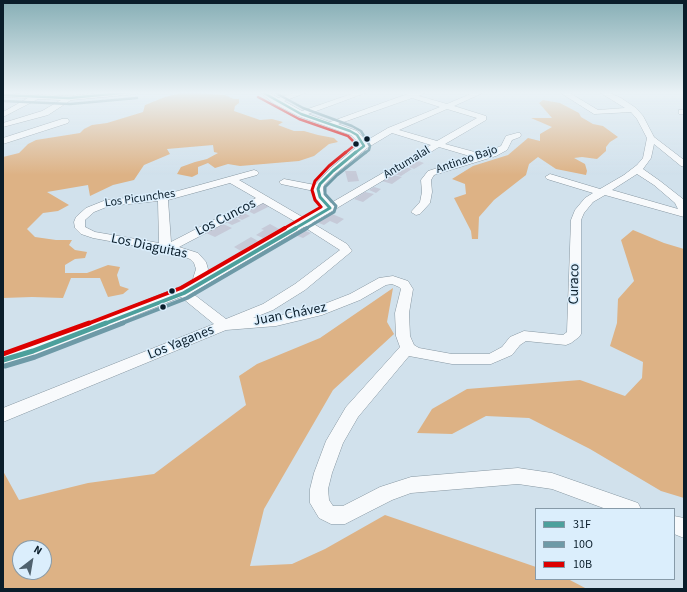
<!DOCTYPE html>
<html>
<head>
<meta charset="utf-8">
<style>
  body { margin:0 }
  #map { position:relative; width:687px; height:592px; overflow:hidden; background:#d1e1ec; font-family:"Source Sans 3",sans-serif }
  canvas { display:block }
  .frame { position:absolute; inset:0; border:4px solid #0a1d2a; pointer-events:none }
  .legend { position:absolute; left:535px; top:508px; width:140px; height:72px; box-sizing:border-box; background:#dbeefc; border:1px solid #879aa8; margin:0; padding:5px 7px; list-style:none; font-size:12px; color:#0a1d2a }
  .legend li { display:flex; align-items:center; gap:8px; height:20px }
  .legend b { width:20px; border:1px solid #879aa8 }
  .north { position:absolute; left:12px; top:540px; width:40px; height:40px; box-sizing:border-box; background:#dbeefc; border:1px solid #879aa8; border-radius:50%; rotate:31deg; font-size:11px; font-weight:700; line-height:16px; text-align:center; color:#0a1d2a }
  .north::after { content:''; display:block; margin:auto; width:14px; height:18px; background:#50626e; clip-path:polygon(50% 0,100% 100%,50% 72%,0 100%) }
</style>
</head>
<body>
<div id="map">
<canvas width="687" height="592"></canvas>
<div class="frame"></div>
<ul class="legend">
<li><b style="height:5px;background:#4ca09c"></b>31F</li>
<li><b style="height:5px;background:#6e9aa7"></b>10O</li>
<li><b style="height:5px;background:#d00"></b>10B</li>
</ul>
<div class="north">N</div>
</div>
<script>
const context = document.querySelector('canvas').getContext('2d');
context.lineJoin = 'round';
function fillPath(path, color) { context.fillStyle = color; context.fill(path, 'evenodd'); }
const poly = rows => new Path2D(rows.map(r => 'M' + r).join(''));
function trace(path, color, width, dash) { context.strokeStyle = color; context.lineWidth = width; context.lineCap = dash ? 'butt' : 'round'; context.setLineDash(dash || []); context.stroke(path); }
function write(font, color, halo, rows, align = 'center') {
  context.font = font + ' "Source Sans 3",sans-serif'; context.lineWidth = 3; context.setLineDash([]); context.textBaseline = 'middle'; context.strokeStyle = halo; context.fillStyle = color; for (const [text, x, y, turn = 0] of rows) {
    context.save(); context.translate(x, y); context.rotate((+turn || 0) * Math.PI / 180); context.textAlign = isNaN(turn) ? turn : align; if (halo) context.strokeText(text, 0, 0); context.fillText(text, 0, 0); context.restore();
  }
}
fillPath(poly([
  [185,92,225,95,234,99,239,99,239,103,235,106,234,111,260,120,272,119,283,122,278,125,294,131,304,131,318,135,334,138,338,142,329,144,314,156,299,161,240,166,228,164,215,168,208,163,198,167,198,174,192,177,177,174,181,167,195,162,207,159,218,153,214,152,213,145,167,149,170,154,144,165,134,180,113,185,90,196,88,185,47,192,69,205,58,211,43,213,27,229,35,237,56,240,72,240,69,245,75,250,87,252,85,258,75,259,65,265,65,273,87,273,108,265,120,267,117,275,120,286,129,289,123,294,108,297,100,278,71,278,63,298,32,297,3,298,3,157,19,153,28,144,36,140,80,133,84,129,92,125,107,123,143,112,145,105,165,97],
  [543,100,560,103,579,113,581,117,593,124,603,126,618,137,610,142,606,147,606,151,597,159,582,157,574,158,585,164,587,171,586,175,556,169,538,157,529,164,526,175,494,200,479,217,478,239,472,239,471,231,454,198,466,194,465,184,452,179,473,166,508,155,528,138,540,141,540,134,552,127,531,118,552,118,539,103],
  [633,230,664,243,684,249,684,498,661,491,590,449,529,418,486,416,452,434,417,433,432,409,467,389,580,380,625,396,642,378,643,362,610,346,617,323,618,299,634,281,621,240],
  [393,288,387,322,394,334,333,390,264,509,250,566,292,564,325,549,385,515,536,567,536,579,568,579,587,589,3,589,3,471,19,500,88,483,154,474,246,405,239,376,257,364,320,338],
  [20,548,44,548,44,572,20,572]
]), '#ddb285');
fillPath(poly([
  [416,160,424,163,414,169,407,166],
  [405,167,412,169,401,176,394,174],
  [345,171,356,171,359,181,348,182],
  [393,175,402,177,392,184,382,181],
  [374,187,381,189,376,193,369,190],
  [365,192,374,194,363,202,354,199],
  [263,203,270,206,254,214,248,211],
  [244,213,250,216,242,220,236,217],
  [330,213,344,219,337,224,330,221,324,225,316,222],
  [234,217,241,221,232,225,226,222],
  [223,224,232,228,215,237,206,233],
  [270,224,279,229,263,238,256,235,264,230,261,229],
  [303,230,311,233,303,238,295,235],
  [251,237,258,241,241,251,234,247]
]), '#c6cad8');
const minor = poly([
  [108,92,139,92,136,94,71,100,48,115,3,127,3,123,42,111,61,100,38,99,3,117,3,112,28,98,3,97,3,93,69,96,108,92],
  [260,92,269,92,278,98,297,92,308,92,284,101,302,111,357,92,368,92,308,114,330,122,410,93,426,92,419,96,447,104,475,92,485,92,454,106,486,116,486,120,445,144,482,154,501,146,506,136,517,133,520,133,521,135,520,137,512,140,507,150,496,156,434,175,431,180,432,192,430,203,420,214,416,215,411,212,420,202,422,192,421,180,428,171,473,157,439,147,312,223,347,244,352,251,305,290,273,310,253,318,276,316,314,308,350,294,379,278,393,276,408,281,413,289,409,313,410,336,414,345,419,348,452,354,489,354,502,347,510,337,524,331,563,335,567,332,571,220,575,210,585,198,593,193,547,179,545,177,550,174,600,189,624,175,637,165,643,158,647,138,637,119,631,112,594,114,559,92,568,92,598,110,625,108,599,92,608,92,621,98,636,108,643,116,654,137,684,160,684,167,681,166,654,144,651,158,643,169,660,181,683,199,684,201,684,217,605,195,593,202,584,213,581,220,581,334,579,337,571,343,566,345,526,341,520,345,512,355,491,364,452,364,409,356,358,417,343,443,332,473,328,489,329,500,333,506,343,506,380,487,411,477,518,468,552,473,638,503,641,509,606,509,552,489,518,484,411,493,392,500,345,524,331,524,319,518,310,503,310,489,314,473,326,441,346,407,400,347,396,336,395,313,401,289,399,287,392,284,386,285,360,300,322,315,276,326,226,330,3,422,3,408,214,324,181,297,38,355,3,365,3,355,28,347,192,282,196,269,194,263,190,259,175,253,93,238,81,234,75,228,74,222,76,217,86,208,106,200,167,194,254,170,257,171,259,173,257,175,239,180,304,218,323,207,315,197,314,191,281,184,279,182,284,179,315,185,330,169,359,145,357,141,351,135,298,116,273,103,260,92],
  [412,98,440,107,388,128,366,141,357,131,338,124,412,98],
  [447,109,477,118,437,141,399,130,447,109],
  [392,133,431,145,331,203,325,196,323,189,324,185,336,173,367,148,392,133],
  [637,174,654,185,675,203,678,209,612,190,637,174],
  [230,183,256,198,171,242,168,200,230,183],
  [158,201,159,243,95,232,85,227,85,220,94,212,109,206,158,201],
  [263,203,296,222,207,274,208,269,206,262,198,253,179,247,263,203],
  [304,227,340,250,295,284,263,304,226,319,192,293,304,227],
  [679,110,684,110,684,114,679,114,679,110],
  [62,119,68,119,69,121,68,123,3,144,3,138,62,119],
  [674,516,684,518,684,538,674,534,674,516]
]);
trace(minor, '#8696a1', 1);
fillPath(minor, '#f8fafc');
trace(poly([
  [262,92,301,114,350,131,357,135,364,146,355,153],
  [3,95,69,98,132,92]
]), '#4ca09c', 2.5);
trace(poly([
  [294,229,330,208,320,197,318,189,320,184,333,171,356,152]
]), '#4ca09c', 3);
trace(poly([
  [104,324,184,293,296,228]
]), '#4ca09c', 4);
trace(poly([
  [3,360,33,351,106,323]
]), '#4ca09c', 5);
trace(poly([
  [274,92,303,108,352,126,361,131,370,146,369,150,365,153],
  [3,101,70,104,137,98]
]), '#6e9aa7', 2.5);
trace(poly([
  [305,229,334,212,336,206,325,194,325,187,337,175,366,152]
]), '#6e9aa7', 3);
trace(poly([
  [120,324,187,298,307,228]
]), '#6e9aa7', 4);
trace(poly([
  [5,366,35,357,123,323]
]), '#6e9aa7', 5);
trace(poly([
  [258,97,299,119,348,136,356,144,345,153]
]), '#d00', 2.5);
trace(poly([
  [283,229,321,207,315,200,312,190,315,181,329,166,346,152]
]), '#d00', 3);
trace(poly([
  [87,324,181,288,285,228]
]), '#d00', 4);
trace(poly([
  [3,354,89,323]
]), '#d00', 5);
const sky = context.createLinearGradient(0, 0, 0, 175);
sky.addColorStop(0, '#86aeb5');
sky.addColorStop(0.53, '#eaf2f6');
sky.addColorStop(1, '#eaf2f600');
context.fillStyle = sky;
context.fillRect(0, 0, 687, 175);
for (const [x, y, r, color] of [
  [367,139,3.5,"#0a1d2a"],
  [356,144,3.5,"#0a1d2a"],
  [172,291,3.5,"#0a1d2a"],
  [163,307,3.5,"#0a1d2a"]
]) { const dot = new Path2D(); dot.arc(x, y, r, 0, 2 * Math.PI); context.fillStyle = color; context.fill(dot); trace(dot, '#dbeefc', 1.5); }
write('12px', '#0a1d2a', '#dbeefc', [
  ["Antinao Bajo",467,160,-19],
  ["Antumalal",407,163,-31],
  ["Los Picunches",140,199,-8]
]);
write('14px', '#0a1d2a', '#dbeefc', [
  ["Los Cuncos",226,218,-27],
  ["Los Diaguitas",149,247,12],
  ["Curaco",575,284,-89],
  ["Juan Chávez",290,315,-11],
  ["Los Yaganes",181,343,-22]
]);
</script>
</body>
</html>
